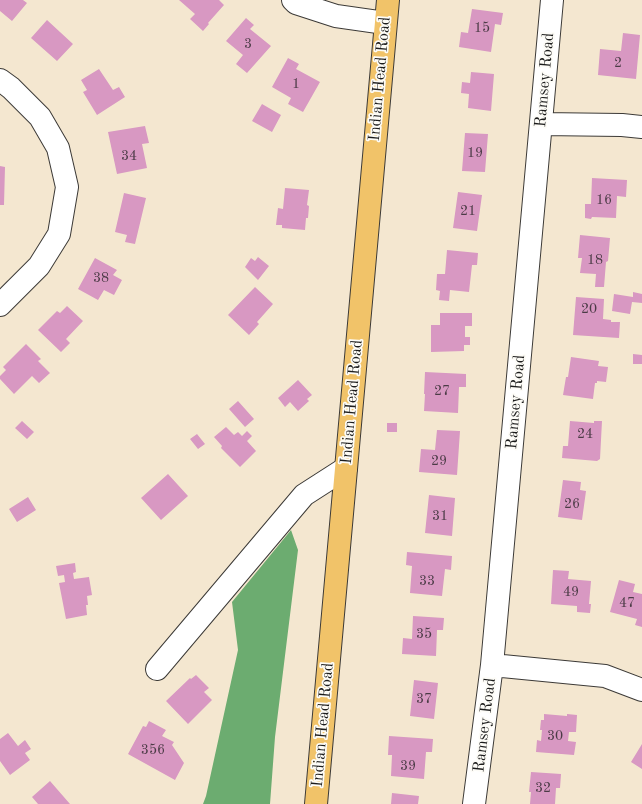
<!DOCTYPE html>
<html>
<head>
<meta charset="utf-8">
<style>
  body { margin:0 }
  canvas { display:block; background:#f4e7d0 }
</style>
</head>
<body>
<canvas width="642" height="804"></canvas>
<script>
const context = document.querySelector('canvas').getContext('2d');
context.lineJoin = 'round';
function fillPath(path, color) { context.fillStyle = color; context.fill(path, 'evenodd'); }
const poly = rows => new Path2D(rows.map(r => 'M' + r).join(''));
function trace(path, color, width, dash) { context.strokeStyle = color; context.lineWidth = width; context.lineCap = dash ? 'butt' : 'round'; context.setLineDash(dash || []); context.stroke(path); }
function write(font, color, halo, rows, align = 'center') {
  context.font = font + ' "Old Standard TT",serif'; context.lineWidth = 3.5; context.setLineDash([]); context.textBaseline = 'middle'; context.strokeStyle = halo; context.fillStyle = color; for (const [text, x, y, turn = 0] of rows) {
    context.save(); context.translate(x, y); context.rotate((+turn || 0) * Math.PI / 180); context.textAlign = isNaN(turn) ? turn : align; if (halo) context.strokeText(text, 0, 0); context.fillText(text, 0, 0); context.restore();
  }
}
fillPath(poly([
  [291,530,298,550,275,737,270,804,203,804,206,796,238,650,232,602]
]), '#6cac70');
fillPath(poly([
  [0,0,23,0,27,3,12,21,0,11],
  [179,0,219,0,224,5,208,23,209,24,203,31,190,19,195,14],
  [472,9,503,13,501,25,495,24,491,52,459,47,461,32,468,33],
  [246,18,254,25,250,29,271,46,247,73,236,64,243,55,226,41],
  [47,20,73,44,57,61,31,38],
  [623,33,640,35,636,79,598,75,600,49,621,51],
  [288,58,299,64,296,69,320,82,303,112,288,104,291,98,272,87],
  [99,69,113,90,119,87,125,97,97,115,83,92,87,90,81,80],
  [471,72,494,74,491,111,468,108,469,94,461,93,462,82,470,83],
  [262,104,281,115,272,132,252,121],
  [145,126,149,143,142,144,147,168,117,174,108,132],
  [465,133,488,134,485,172,462,171],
  [0,166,5,167,4,205,0,205],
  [592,178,627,180,626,197,617,196,616,218,592,217,591,219,585,218,585,204,591,204],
  [285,188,309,190,307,205,309,206,308,218,306,218,305,230,282,228,282,225,276,225,278,208,283,209],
  [458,192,482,195,477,231,453,228],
  [124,193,146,198,135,244,125,242,127,235,115,232],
  [580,235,610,238,608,261,606,262,604,287,595,287,596,274,580,273,582,258,578,258],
  [447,250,478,253,477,265,472,265,469,292,450,290,449,301,439,300,440,291,436,290,437,274,445,274],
  [258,257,269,266,258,280,245,267,251,258,255,261],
  [95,258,117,270,113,275,122,280,114,295,104,290,98,300,78,289],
  [255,287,273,304,257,322,259,324,249,335,228,315],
  [633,292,642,294,642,303,632,302,630,314,612,311,614,294,633,297],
  [576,297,604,299,603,319,611,320,611,322,620,322,619,338,573,335],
  [67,306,83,321,66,339,70,343,61,352,38,330,57,311,60,313],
  [440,313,472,313,472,326,465,326,465,337,470,337,470,345,464,345,464,351,431,352,431,325,440,325],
  [26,344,41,359,38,361,50,373,39,383,32,376,14,394,0,379,0,376,6,370,3,367],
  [633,354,642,355,642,364,633,364],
  [571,357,599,361,598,366,608,367,606,382,597,381,597,383,595,383,593,399,563,395,566,377,568,377],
  [425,372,466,374,466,387,459,387,458,413,424,411,425,394,424,394],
  [298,380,312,395,307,399,309,401,298,411,290,402,285,407,278,398],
  [238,401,254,419,245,427,229,409],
  [22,421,34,432,27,439,15,428],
  [570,421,594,423,594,421,602,421,600,459,597,461,562,458,563,446,568,446],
  [387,423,397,423,397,432,387,432],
  [226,427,234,435,238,432,242,436,247,431,252,436,247,441,256,451,240,467,221,448,222,446,214,437],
  [437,430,460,431,457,475,419,472,421,449,435,450],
  [197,434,205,444,198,449,190,439],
  [168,474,188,496,161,520,141,498],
  [563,480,581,482,580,490,586,491,582,520,558,517],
  [429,495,455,498,452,536,425,533],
  [28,497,36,510,17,522,9,509],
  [407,552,452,556,451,570,445,569,442,596,410,593,412,566,406,565],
  [75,563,76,572,73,573,74,579,89,577,92,595,87,596,88,605,86,605,87,615,66,619,59,583,65,582,64,575,58,576,56,566],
  [553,570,569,571,568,579,591,581,589,604,591,604,590,613,577,612,577,606,551,604],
  [619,580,635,584,633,592,642,594,642,627,635,625,637,619,610,612],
  [413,616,444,618,443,630,437,630,436,656,402,654,403,638,412,639],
  [196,675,209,688,204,692,212,700,188,724,166,701,190,678,191,679],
  [414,680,438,683,434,719,410,716],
  [544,714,567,716,567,714,577,715,576,732,569,732,568,741,576,742,574,755,536,752,537,740,541,741,542,730,540,730,541,720,544,720],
  [149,721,166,730,162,736,174,742,172,745,184,763,175,780,128,754,143,726,146,727],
  [8,733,18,746,25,740,31,749,25,753,30,760,10,775,0,761,0,739],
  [389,736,433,739,432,752,426,752,424,779,391,776,392,755,388,755],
  [642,744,642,769,631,762],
  [531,772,561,774,560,788,556,788,555,804,530,804,531,792,529,792],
  [50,781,70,804,38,804,32,797],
  [392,793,419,796,418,804,391,804]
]), '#d898c2');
const minor = poly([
  [293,0,296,3,336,16,385,23],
  [0,80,11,88,40,117,58,148,67,187,59,234,39,266,0,305],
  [541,124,622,125,642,127],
  [492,665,605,676,642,690],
  [157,669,304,495,346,468],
  [474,804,492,665,552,0]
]);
const major = poly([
  [316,804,388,0]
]);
trace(minor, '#3c3a37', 24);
trace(major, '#3c3a37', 24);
trace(minor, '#fff', 22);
trace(major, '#f1c369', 22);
write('14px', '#4b3b46', null, [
  ["15",482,28],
  ["3",248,44],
  ["2",618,63],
  ["1",296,84],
  ["19",475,153],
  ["34",129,156],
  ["16",604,200],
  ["21",468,211],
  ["18",595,260],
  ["38",101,278],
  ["20",589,309],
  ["27",442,391],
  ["24",585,434],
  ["29",439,461],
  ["26",572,504],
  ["31",440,516],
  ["33",427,581],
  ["49",571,592],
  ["47",627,603],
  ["35",424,634],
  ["37",424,699],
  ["30",555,736],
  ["356",153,750],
  ["39",408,766],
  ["32",543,788]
]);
write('16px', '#1c1c1c', '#fdfcf7', [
  ["Indian Head Road",380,79,-85],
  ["Ramsey Road",545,80,-85],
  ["Indian Head Road",352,402,-85],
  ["Ramsey Road",516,402,-85],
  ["Indian Head Road",323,725,-85],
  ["Ramsey Road",485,725,-83]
]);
</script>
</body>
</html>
